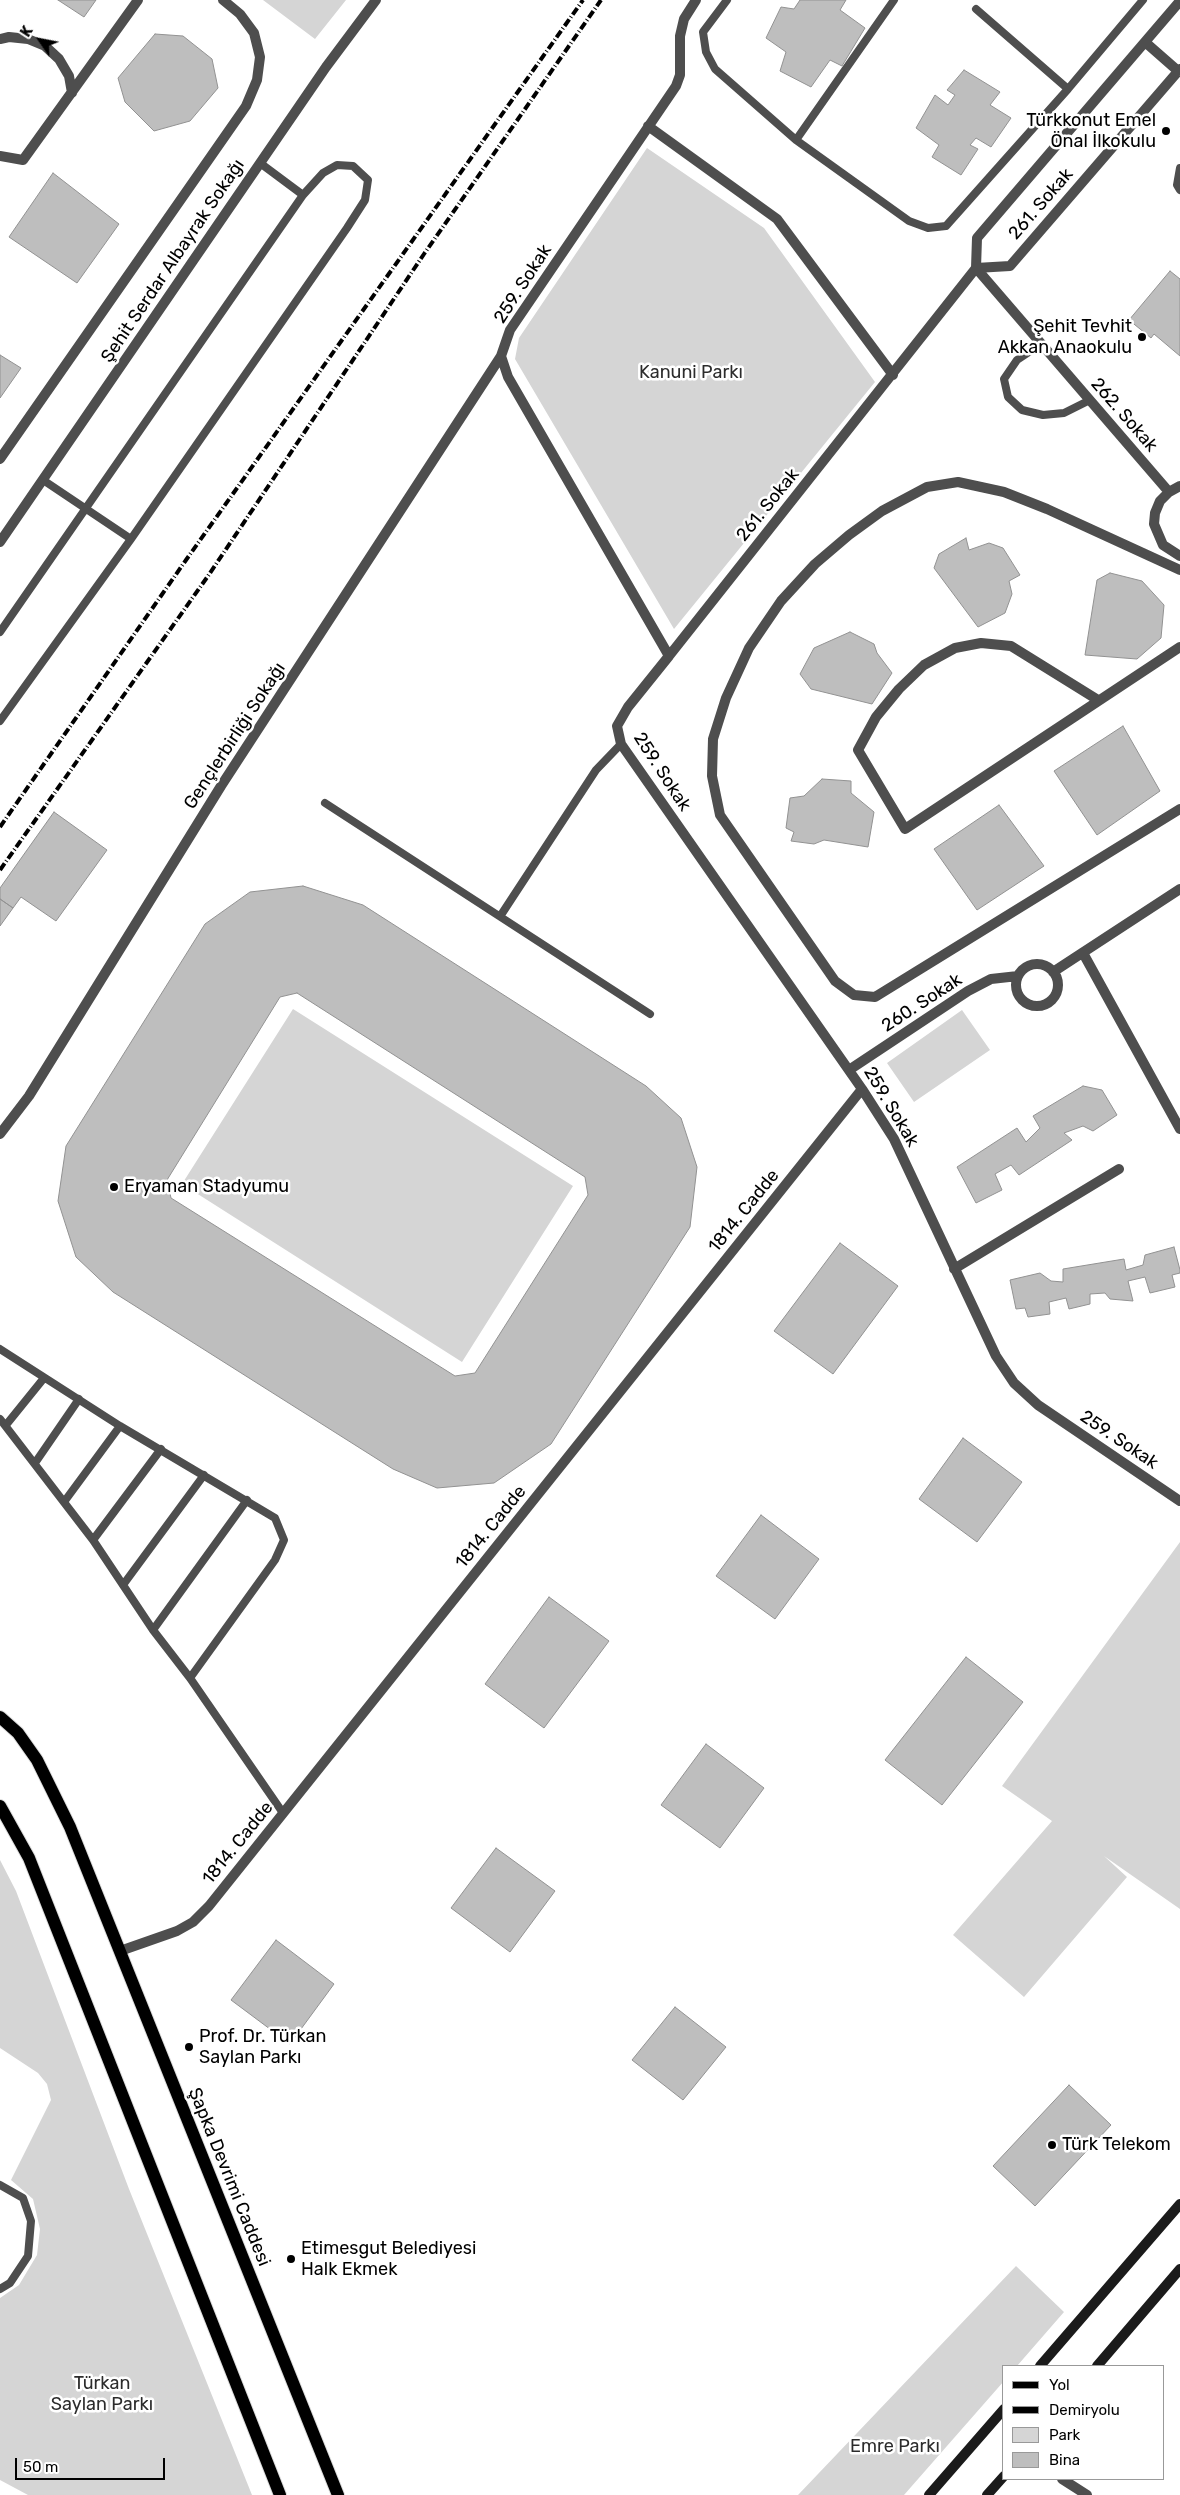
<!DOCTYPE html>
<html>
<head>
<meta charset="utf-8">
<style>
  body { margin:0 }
  #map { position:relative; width:1180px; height:2495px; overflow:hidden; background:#fff; font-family:Rubik,sans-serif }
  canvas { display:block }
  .legend { position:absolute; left:1002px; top:2365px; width:162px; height:115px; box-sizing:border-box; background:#fff; border:1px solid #999; margin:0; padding:6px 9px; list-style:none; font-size:15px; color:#000 }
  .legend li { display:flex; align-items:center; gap:10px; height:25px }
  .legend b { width:25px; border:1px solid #999 }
  .north { position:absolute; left:15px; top:15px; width:50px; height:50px; -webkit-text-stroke:4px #fff; paint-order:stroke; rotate:303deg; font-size:14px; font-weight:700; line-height:20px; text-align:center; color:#000 }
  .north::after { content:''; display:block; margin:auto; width:18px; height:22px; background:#000; clip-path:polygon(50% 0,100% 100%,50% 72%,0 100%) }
  .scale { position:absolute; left:15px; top:2458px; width:150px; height:22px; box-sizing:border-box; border:2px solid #000; border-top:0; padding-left:6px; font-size:15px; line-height:18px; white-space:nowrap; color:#000; -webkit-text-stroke:4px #fff; paint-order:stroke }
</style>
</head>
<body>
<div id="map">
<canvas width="1180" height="2495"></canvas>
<ul class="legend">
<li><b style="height:6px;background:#000"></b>Yol</li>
<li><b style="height:6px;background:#000"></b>Demiryolu</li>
<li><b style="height:14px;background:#d5d5d5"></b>Park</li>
<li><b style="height:14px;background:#bebebe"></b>Bina</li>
</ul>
<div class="north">K</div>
<div class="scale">50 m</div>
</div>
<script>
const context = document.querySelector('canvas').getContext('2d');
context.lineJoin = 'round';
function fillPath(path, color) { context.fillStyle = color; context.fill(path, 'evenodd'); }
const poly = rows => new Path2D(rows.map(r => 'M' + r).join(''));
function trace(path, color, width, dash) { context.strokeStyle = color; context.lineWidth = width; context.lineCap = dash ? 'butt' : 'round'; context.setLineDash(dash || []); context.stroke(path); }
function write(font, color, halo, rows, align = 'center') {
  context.font = font + ' Rubik,sans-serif'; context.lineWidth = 5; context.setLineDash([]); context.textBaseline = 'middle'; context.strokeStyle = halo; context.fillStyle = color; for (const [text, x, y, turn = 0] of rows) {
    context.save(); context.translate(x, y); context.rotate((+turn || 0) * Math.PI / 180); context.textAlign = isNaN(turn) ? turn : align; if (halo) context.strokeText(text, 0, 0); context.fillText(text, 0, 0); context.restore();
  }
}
fillPath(poly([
  [263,0,346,0,315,39],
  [647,148,764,228,875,382,674,629,515,359,519,338],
  [293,1009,573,1186,462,1362,182,1184],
  [962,1010,990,1050,914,1102,887,1063],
  [1180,1542,1180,1909,1104,1856,1127,1877,1024,1997,953,1935,1052,1821,1002,1786],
  [0,1860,16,1891,129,2189,252,2495,28,2495,0,2480,0,2298,19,2285,37,2255,40,2229,33,2199,11,2180,51,2100,47,2084,38,2073,0,2048],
  [1016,2266,1064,2312,1017,2366,1004,2366,1004,2381,904,2495,798,2495]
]), '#d5d5d5');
const building = poly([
  [58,0,96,0,84,17,58,0],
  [800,0,846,0,840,10,865,28,842,66,830,60,811,87,780,71,786,52,766,38,781,7,794,9,800,0],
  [155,34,183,36,212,59,218,88,190,121,154,131,125,102,118,78,155,34],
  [964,70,1000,92,990,105,1011,118,991,147,976,138,970,145,978,149,961,175,932,157,939,145,916,128,935,95,948,105,955,95,947,90,964,70],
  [53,173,119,224,77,283,9,237,53,173],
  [1170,271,1180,279,1180,356,1154,334,1151,338,1129,320,1170,271],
  [0,355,21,368,0,398,0,355],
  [966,538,969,550,989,543,1003,548,1020,575,1009,581,1012,594,1005,613,978,627,934,568,939,554,966,538],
  [1110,573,1142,581,1164,605,1161,638,1137,659,1085,655,1097,580,1110,573],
  [850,632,874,644,877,653,892,673,872,704,811,689,800,674,814,648,850,632],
  [1123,726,1160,791,1097,835,1054,771,1123,726],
  [822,779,851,781,851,793,874,812,868,847,824,840,814,844,791,841,794,832,786,828,790,798,804,796,822,779],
  [999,805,1044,866,977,910,934,849,999,805],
  [54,812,107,850,56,921,21,897,13,908,0,899,0,888,54,812],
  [303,886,363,905,646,1086,681,1118,697,1167,690,1227,551,1444,494,1483,437,1488,393,1469,113,1292,76,1257,58,1201,66,1146,205,924,250,892,303,886],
  [297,993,585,1177,588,1195,475,1373,455,1376,171,1198,167,1180,280,997,297,993],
  [0,899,13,908,0,926,0,899],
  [1083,1086,1102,1090,1117,1115,1093,1131,1083,1126,1064,1133,1072,1140,1019,1175,1011,1165,995,1174,1002,1190,976,1203,957,1167,1017,1128,1026,1142,1040,1128,1033,1116,1083,1086],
  [840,1243,898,1286,833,1374,774,1331,840,1243],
  [1174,1247,1180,1270,1180,1273,1172,1275,1175,1287,1150,1293,1145,1277,1128,1281,1133,1301,1110,1299,1105,1293,1090,1294,1090,1304,1069,1309,1066,1298,1049,1302,1050,1314,1028,1317,1025,1308,1016,1309,1010,1280,1040,1273,1051,1281,1063,1282,1063,1269,1124,1259,1126,1270,1143,1265,1145,1255,1174,1247],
  [963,1438,1022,1482,977,1542,919,1499,963,1438],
  [761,1515,819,1559,775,1619,716,1576,761,1515],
  [549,1597,609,1641,544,1728,485,1684,549,1597],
  [966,1657,1023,1702,942,1805,885,1760,966,1657],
  [706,1744,764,1788,720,1848,661,1805,706,1744],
  [496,1848,555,1891,510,1952,451,1908,496,1848],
  [276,1940,334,1984,290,2044,231,2000,276,1940],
  [675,2007,726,2047,683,2100,632,2060,675,2007],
  [1069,2085,1111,2125,1035,2206,993,2166,1069,2085]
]);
fillPath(building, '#bebebe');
trace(building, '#929292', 1);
const primary = poly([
  [0,1717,18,1733,37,1760,70,1827,338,2495],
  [0,1806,29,1858,280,2495]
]);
trace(primary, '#dbdbdb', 14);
trace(poly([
  [727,0,703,32,706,52,715,69,796,140,909,221,928,228,946,226,1068,89],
  [976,9,1068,89,1143,0],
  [796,140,894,0],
  [260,163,303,195],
  [1180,168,1177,185,1180,190],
  [1041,344,1017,360,1004,379,1008,397,1022,410,1043,415,1064,413,1090,400],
  [43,480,131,539],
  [0,632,303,195,323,173,337,165,353,166,368,180,365,200,347,228,131,539,0,721],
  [325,803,650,1014],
  [501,915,596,770,621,744],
  [0,1349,120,1426,275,1518,284,1540,275,1560,190,1678],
  [0,1419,93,1540,153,1630,190,1678,283,1813],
  [6,1425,44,1378],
  [35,1463,79,1399],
  [64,1502,120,1426],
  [93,1540,161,1449],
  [123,1585,204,1475],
  [153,1630,247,1500],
  [0,2185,23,2198,31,2221,28,2256,10,2283,0,2289]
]), '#4e4e4e', 8);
trace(poly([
  [696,0,684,19,680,36,680,75,676,86,510,330,501,356,508,377,669,656,628,707,617,726,621,744,862,1089,894,1139,996,1356,1014,1383,1038,1405,1180,1501],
  [0,39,9,37,28,39,45,46,59,59,69,76,72,93],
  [1145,42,1178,71],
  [648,126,777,219,893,375],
  [0,156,23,160,138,0],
  [976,268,1169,492],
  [976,268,1010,266,1180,69],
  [0,459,246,106,257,80,260,57,254,33,240,14,223,0],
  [1180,486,1169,492,1160,501,1155,513,1154,524,1163,545,1180,556],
  [0,542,326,67,376,0],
  [1180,570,1047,509,1004,492,958,482,927,487,882,511,849,535,815,564,781,601,749,648,726,698,713,739,712,776,720,815,835,981,854,995,875,997,1180,809],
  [669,656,976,268,977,238,1180,1],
  [1098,700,1011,646,981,643,955,648,924,665,899,689,876,717,858,750,905,829,1180,647],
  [1083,953,1180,1129],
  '1016 985a21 21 0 1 1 42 0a21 21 0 1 1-42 0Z',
  [1053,972,1180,889],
  [849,1070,968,991,991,979,1018,976],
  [0,1134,29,1096,221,786,501,356],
  [954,1269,1119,1169],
  [120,1951,177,1931,193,1922,209,1906,862,1089],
  [1062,2479,1087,2495]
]), '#4e4e4e', 10);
trace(poly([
  [1040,2366,1180,2204],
  [1097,2366,1180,2269],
  [929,2495,1004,2409],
  [987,2495,1004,2476]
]), '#1b1b1b', 10);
trace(primary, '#000', 12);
trace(poly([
  [0,827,186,560,583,0],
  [0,870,208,576,424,254,601,0]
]), '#000', 4, [8, 2.5, 1, 2.5]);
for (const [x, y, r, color] of [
  [1166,131,5,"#000"],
  [1142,337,5,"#000"],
  [114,1187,5,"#000"],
  [189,2047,5,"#000"],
  [1052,2145,5,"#000"],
  [291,2259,5,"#000"]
]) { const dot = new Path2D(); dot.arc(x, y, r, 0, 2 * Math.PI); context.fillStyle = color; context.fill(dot); trace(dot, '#fff', 2); }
write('18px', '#000', '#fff', [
  ["Türkkonut Emel",1156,121,"right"],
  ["Önal İlkokulu",1156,142,"right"],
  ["Şehit Tevhit",1132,327,"right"],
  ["Akkan Anaokulu",1132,348,"right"],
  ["Eryaman Stadyumu",124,1187],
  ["Prof. Dr. Türkan",199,2037],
  ["Saylan Parkı",199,2058],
  ["Türk Telekom",1062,2145],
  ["Etimesgut Belediyesi",301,2249],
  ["Halk Ekmek",301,2270]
], 'left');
write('18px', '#000', '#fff', [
  ["261. Sokak",1041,204,-49],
  ["Şehit Serdar Albayrak Sokağı",173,261,-56],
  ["259. Sokak",523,284,-57],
  ["262. Sokak",1124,415,49],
  ["261. Sokak",768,505,-51],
  ["Gençlerbirliği Sokağı",235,736,-57],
  ["259. Sokak",662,772,57],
  ["260. Sokak",922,1003,-33],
  ["259. Sokak",891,1107,59],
  ["1814. Cadde",744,1211,-51],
  ["259. Sokak",1119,1440,34],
  ["1814. Cadde",491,1527,-51],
  ["1814. Cadde",238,1843,-51],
  ["Şapka Devrimi Caddesi",229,2177,68]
]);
write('18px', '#2c2c2c', '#fff', [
  ["Kanuni Parkı",691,373],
  ["Türkan",102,2384],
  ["Saylan Parkı",102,2405],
  ["Emre Parkı",895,2447]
]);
</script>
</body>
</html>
